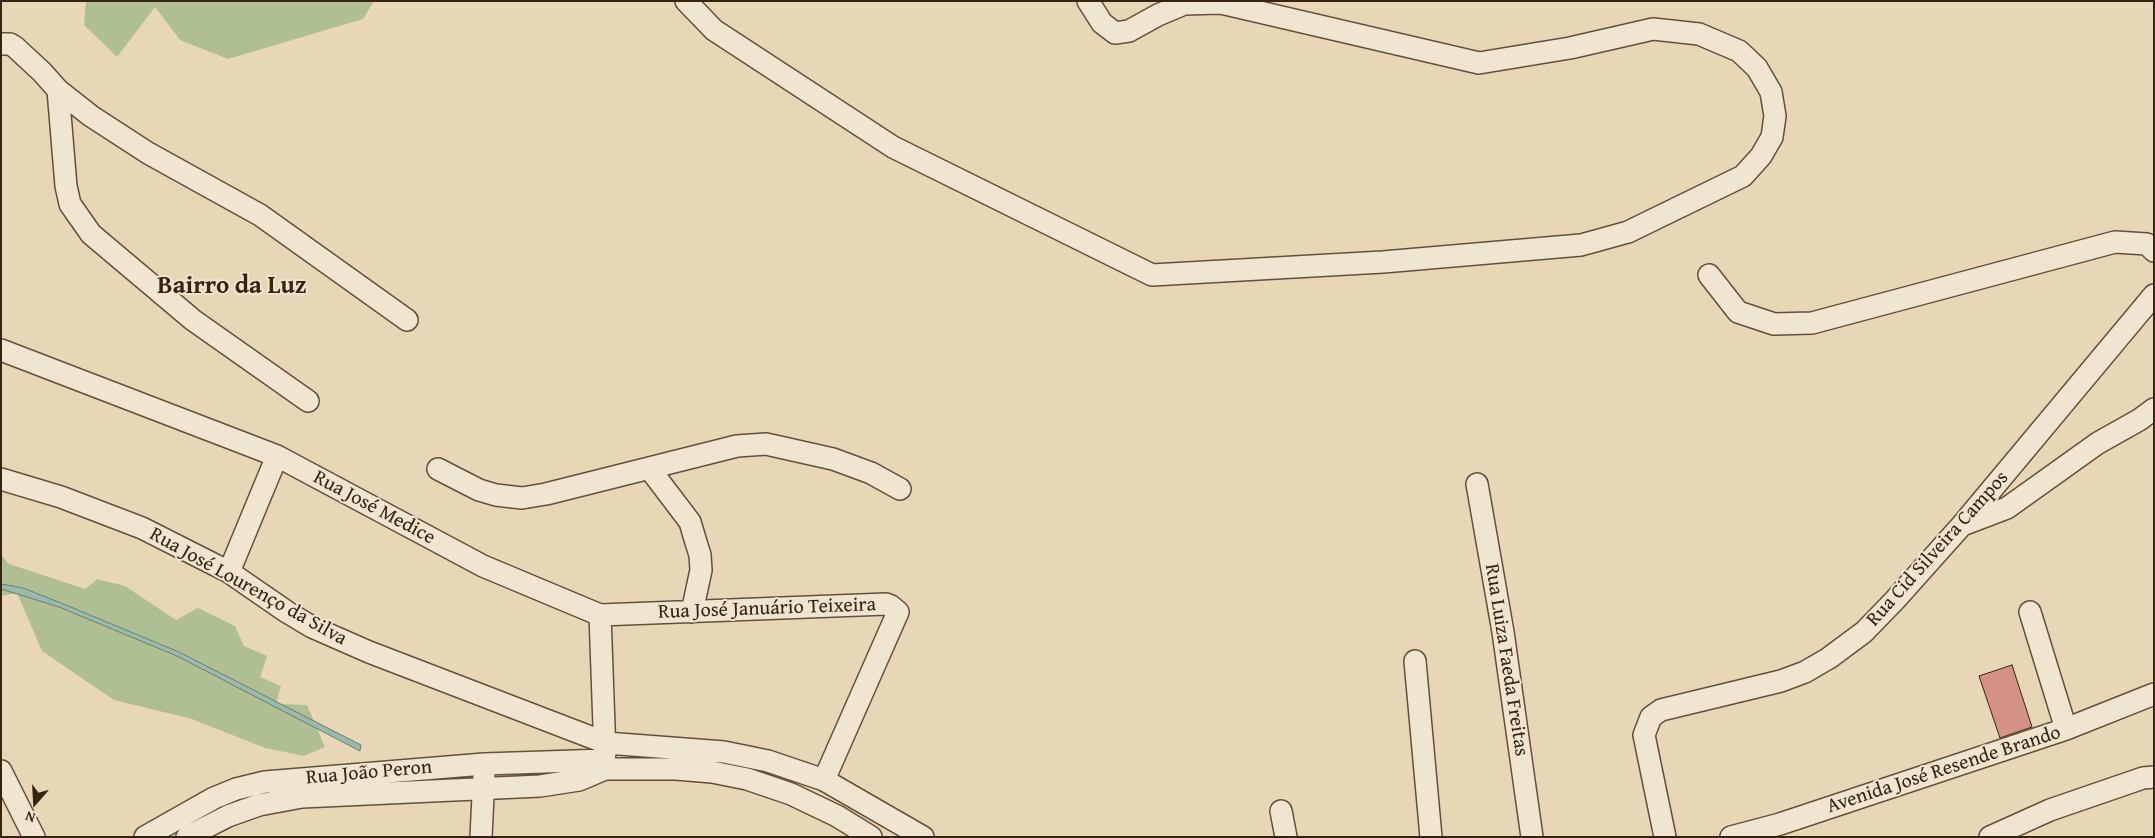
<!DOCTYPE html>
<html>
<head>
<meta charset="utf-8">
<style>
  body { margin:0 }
  #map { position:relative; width:2155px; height:838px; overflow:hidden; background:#e8d7b6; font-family:"Gentium Book Plus",serif }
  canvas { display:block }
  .frame { position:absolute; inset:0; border:2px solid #362410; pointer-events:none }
  .north { position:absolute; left:10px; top:778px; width:50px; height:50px; -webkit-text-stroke:4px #f0e5d0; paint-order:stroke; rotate:199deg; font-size:14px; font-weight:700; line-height:20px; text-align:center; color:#362410 }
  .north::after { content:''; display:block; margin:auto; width:18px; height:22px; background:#362410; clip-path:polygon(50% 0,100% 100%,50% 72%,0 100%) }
</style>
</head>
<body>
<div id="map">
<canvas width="2155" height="838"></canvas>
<div class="frame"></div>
<div class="north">N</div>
</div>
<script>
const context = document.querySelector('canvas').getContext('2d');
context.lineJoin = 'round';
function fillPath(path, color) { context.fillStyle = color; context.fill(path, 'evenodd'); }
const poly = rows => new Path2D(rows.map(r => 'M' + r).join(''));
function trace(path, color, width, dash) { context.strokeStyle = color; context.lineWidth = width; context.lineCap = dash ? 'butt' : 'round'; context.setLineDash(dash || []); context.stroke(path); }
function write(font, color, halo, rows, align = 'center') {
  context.font = font + ' "Gentium Book Plus",serif'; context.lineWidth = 4; context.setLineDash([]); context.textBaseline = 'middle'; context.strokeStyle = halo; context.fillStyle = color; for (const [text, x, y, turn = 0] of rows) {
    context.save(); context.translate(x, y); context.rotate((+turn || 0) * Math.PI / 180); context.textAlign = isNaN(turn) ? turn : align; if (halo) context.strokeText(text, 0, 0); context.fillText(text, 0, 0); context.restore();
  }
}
fillPath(poly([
  [86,1,374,1,363,19,228,59,180,40,155,7,117,57,84,25],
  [1,555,9,564,85,589,97,579,125,586,176,620,198,608,235,626,244,646,267,656,260,677,281,686,276,704,307,705,325,747,304,756,265,748,192,719,114,700,42,651,17,593,1,596]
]), '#afbf93');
const water = poly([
  [1,584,23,588,61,603,179,652,361,745,360,751,177,656,59,607,1,589,1,584]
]);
fillPath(water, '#97baac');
trace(water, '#707e6e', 1);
const building = poly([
  [2012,665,2032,727,2000,738,1979,676,2012,665]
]);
fillPath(building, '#d49286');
trace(building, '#362410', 1);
const minor = poly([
  [686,1,714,30,893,147,1152,275,1383,262,1581,245,1628,232,1743,176,1761,156,1772,137,1775,116,1771,92,1757,68,1739,51,1699,34,1653,29,1570,48,1479,63,1221,3,1184,4,1158,15,1129,31,1115,33,1102,23,1088,1],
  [1,44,10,44,15,47,42,72,58,90,91,116,148,153,260,215,407,320],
  [58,90,66,186,70,204,91,234,193,320,308,401],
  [1709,275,1738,312,1774,324,1812,323,2115,242,2147,244,2154,251],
  [1,350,277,456,483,566,600,615,886,604,891,606,898,612,824,780],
  [649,468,690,522,695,539,700,555,701,570,692,612],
  [438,469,479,490,496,495,522,498,546,494,737,446,766,444,833,459,871,473,900,489],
  [1,479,61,497,142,528,229,572,287,612,312,627,369,652,606,743,724,752,768,761,824,780,923,837],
  [1477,484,1503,632,1532,837],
  [1965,524,2007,508,2098,443,2139,420,2154,409],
  [229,572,277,456],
  [2030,612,2066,729],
  [600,615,605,754],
  [1415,661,1431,837],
  [1,771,34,837],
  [1281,811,1286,837],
  [145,837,214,798,236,789,265,782,484,764,605,760],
  [187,837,228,816,259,805,302,797,540,786,579,780,605,769,676,769,712,772,747,779,791,794,837,816,871,837],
  [481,837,484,775],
  [1665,837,1644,735,1651,717,1661,710,1781,681,1805,672,1829,658,1864,632,1895,600,1962,525,2154,295],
  [1731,837,1780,824,2066,729,2154,694],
  [1990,837,2050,810,2143,778,2154,777]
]);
trace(minor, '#62513a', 24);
trace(minor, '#f0e5d0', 21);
write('20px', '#362410', '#f0e5d0', [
  ["Rua José Medice",374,508,28],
  ["Rua Cid Silveira Campos",1938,549,-48],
  ["Rua José Lourenço da Silva",248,587,29],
  ["Rua José Januário Teixeira",767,609,-2],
  ["Rua Luiza Faeda Freitas",1506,660,81],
  ["Avenida José Resende Brando",1944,770,-18],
  ["Rua João Peron",369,773,-5]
]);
write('bold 25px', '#362410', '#f0e5d0', [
  ["Bairro da Luz",232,287]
]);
</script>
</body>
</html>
